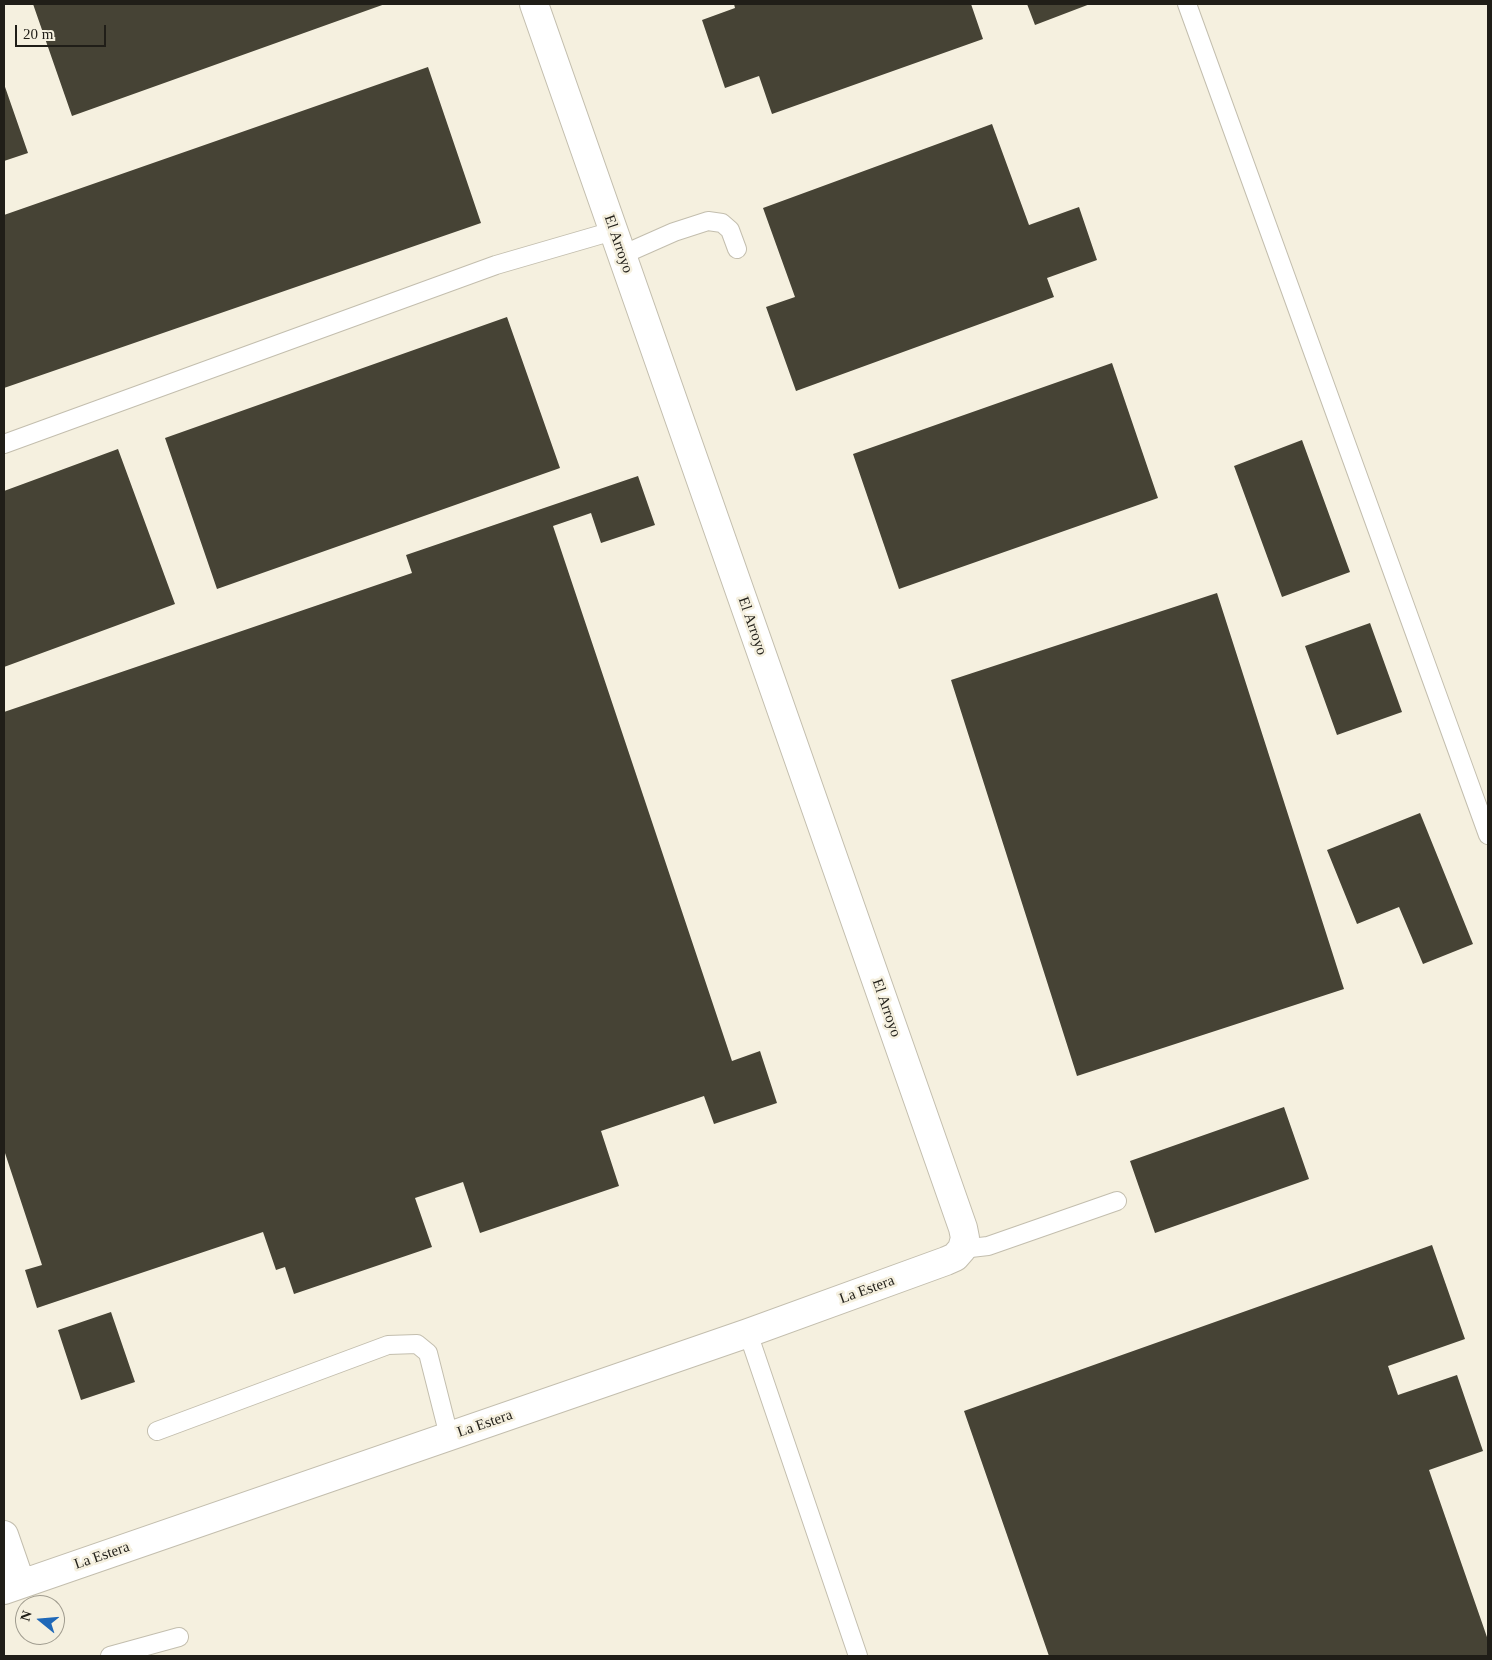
<!DOCTYPE html>
<html>
<head>
<meta charset="utf-8">
<style>
  body { margin:0 }
  #map { position:relative; width:1492px; height:1660px; overflow:hidden; background:#f5f0df; font-family:"Times New Roman",serif }
  canvas { display:block }
  .frame { position:absolute; inset:0; border:5px solid #201e18; pointer-events:none }
  .north { position:absolute; left:15px; top:1595px; width:50px; height:50px; box-sizing:border-box; background:#f5f0df; border:1px solid #a09c8f; border-radius:50%; rotate:287deg; font-size:14px; font-weight:700; line-height:20px; text-align:center; color:#201e18 }
  .north::after { content:''; display:block; margin:auto; width:18px; height:22px; background:#1f68b8; clip-path:polygon(50% 0,100% 100%,50% 72%,0 100%) }
  .scale { position:absolute; left:15px; top:25px; width:91px; height:22px; box-sizing:border-box; border:2px solid #201e18; border-top:0; padding-left:6px; font-size:15px; line-height:18px; white-space:nowrap; color:#201e18; -webkit-text-stroke:4px #f5f0df; paint-order:stroke }
</style>
</head>
<body>
<div id="map">
<canvas width="1492" height="1660"></canvas>
<div class="frame"></div>
<div class="north">N</div>
<div class="scale">20 m</div>
</div>
<script>
const context = document.querySelector('canvas').getContext('2d');
context.lineJoin = 'round';
function fillPath(path, color) { context.fillStyle = color; context.fill(path, 'evenodd'); }
const poly = rows => new Path2D(rows.map(r => 'M' + r).join(''));
function trace(path, color, width, dash) { context.strokeStyle = color; context.lineWidth = width; context.lineCap = dash ? 'butt' : 'round'; context.setLineDash(dash || []); context.stroke(path); }
function write(font, color, halo, rows, align = 'center') {
  context.font = font + ' "Times New Roman",serif'; context.lineWidth = 5; context.setLineDash([]); context.textBaseline = 'middle'; context.strokeStyle = halo; context.fillStyle = color; for (const [text, x, y, turn = 0] of rows) {
    context.save(); context.translate(x, y); context.rotate((+turn || 0) * Math.PI / 180); context.textAlign = isNaN(turn) ? turn : align; if (halo) context.strokeText(text, 0, 0); context.fillText(text, 0, 0); context.restore();
  }
}
fillPath(poly([
  [33,4,385,4,72,116],
  [734,4,971,4,983,39,772,114,759,76,725,88,702,20,735,8],
  [1027,4,1090,4,1035,25],
  [428,67,481,223,4,388,4,215],
  [4,84,28,153,4,161],
  [992,124,1029,225,1079,207,1097,260,1047,278,1054,297,796,391,766,307,795,297,763,208],
  [507,317,560,468,217,589,165,438],
  [1112,363,1158,498,899,589,853,454],
  [1302,440,1350,572,1282,597,1234,466],
  [118,449,175,604,4,667,4,491],
  [638,476,655,525,601,543,591,513,553,526,732,1061,760,1051,777,1103,714,1124,704,1096,601,1131,619,1186,480,1233,463,1182,415,1198,432,1247,294,1294,285,1267,276,1270,263,1232,37,1308,25,1270,42,1265,4,1150,4,712,412,573,406,555],
  [1217,593,1344,989,1077,1076,951,680],
  [1370,623,1402,712,1337,735,1305,646],
  [1420,813,1473,944,1423,964,1399,907,1357,924,1327,850],
  [1284,1107,1309,1179,1155,1233,1130,1161],
  [1432,1245,1465,1339,1388,1366,1398,1395,1457,1375,1483,1451,1429,1470,1488,1640,1488,1656,1049,1656,964,1411],
  [111,1312,135,1382,81,1400,58,1330]
]), '#464335');
const service = poly([
  [1187,4,1488,835],
  [622,255,674,232,708,221,722,223,730,230,737,249],
  [4,444,496,265,613,231],
  [962,1249,988,1246,1117,1201],
  [748,1333,858,1656],
  [157,1431,388,1345,417,1344,428,1353,449,1436],
  [110,1656,179,1637]
]);
const minor = poly([
  [4,1535,21,1584],
  [4,1590,748,1333,946,1261,955,1257,962,1249,965,1238,963,1228,534,4]
]);
trace(service, '#c3beae', 20);
trace(minor, '#c3beae', 30);
trace(service, '#fff', 18);
trace(minor, '#fff', 28);
write('15px', '#201e18', '#f5f0df', [
  ["El Arroyo",618,244,71],
  ["El Arroyo",752,626,71],
  ["El Arroyo",886,1008,71],
  ["La Estera",867,1290,-20],
  ["La Estera",485,1424,-19],
  ["La Estera",102,1556,-19]
]);
</script>
</body>
</html>
